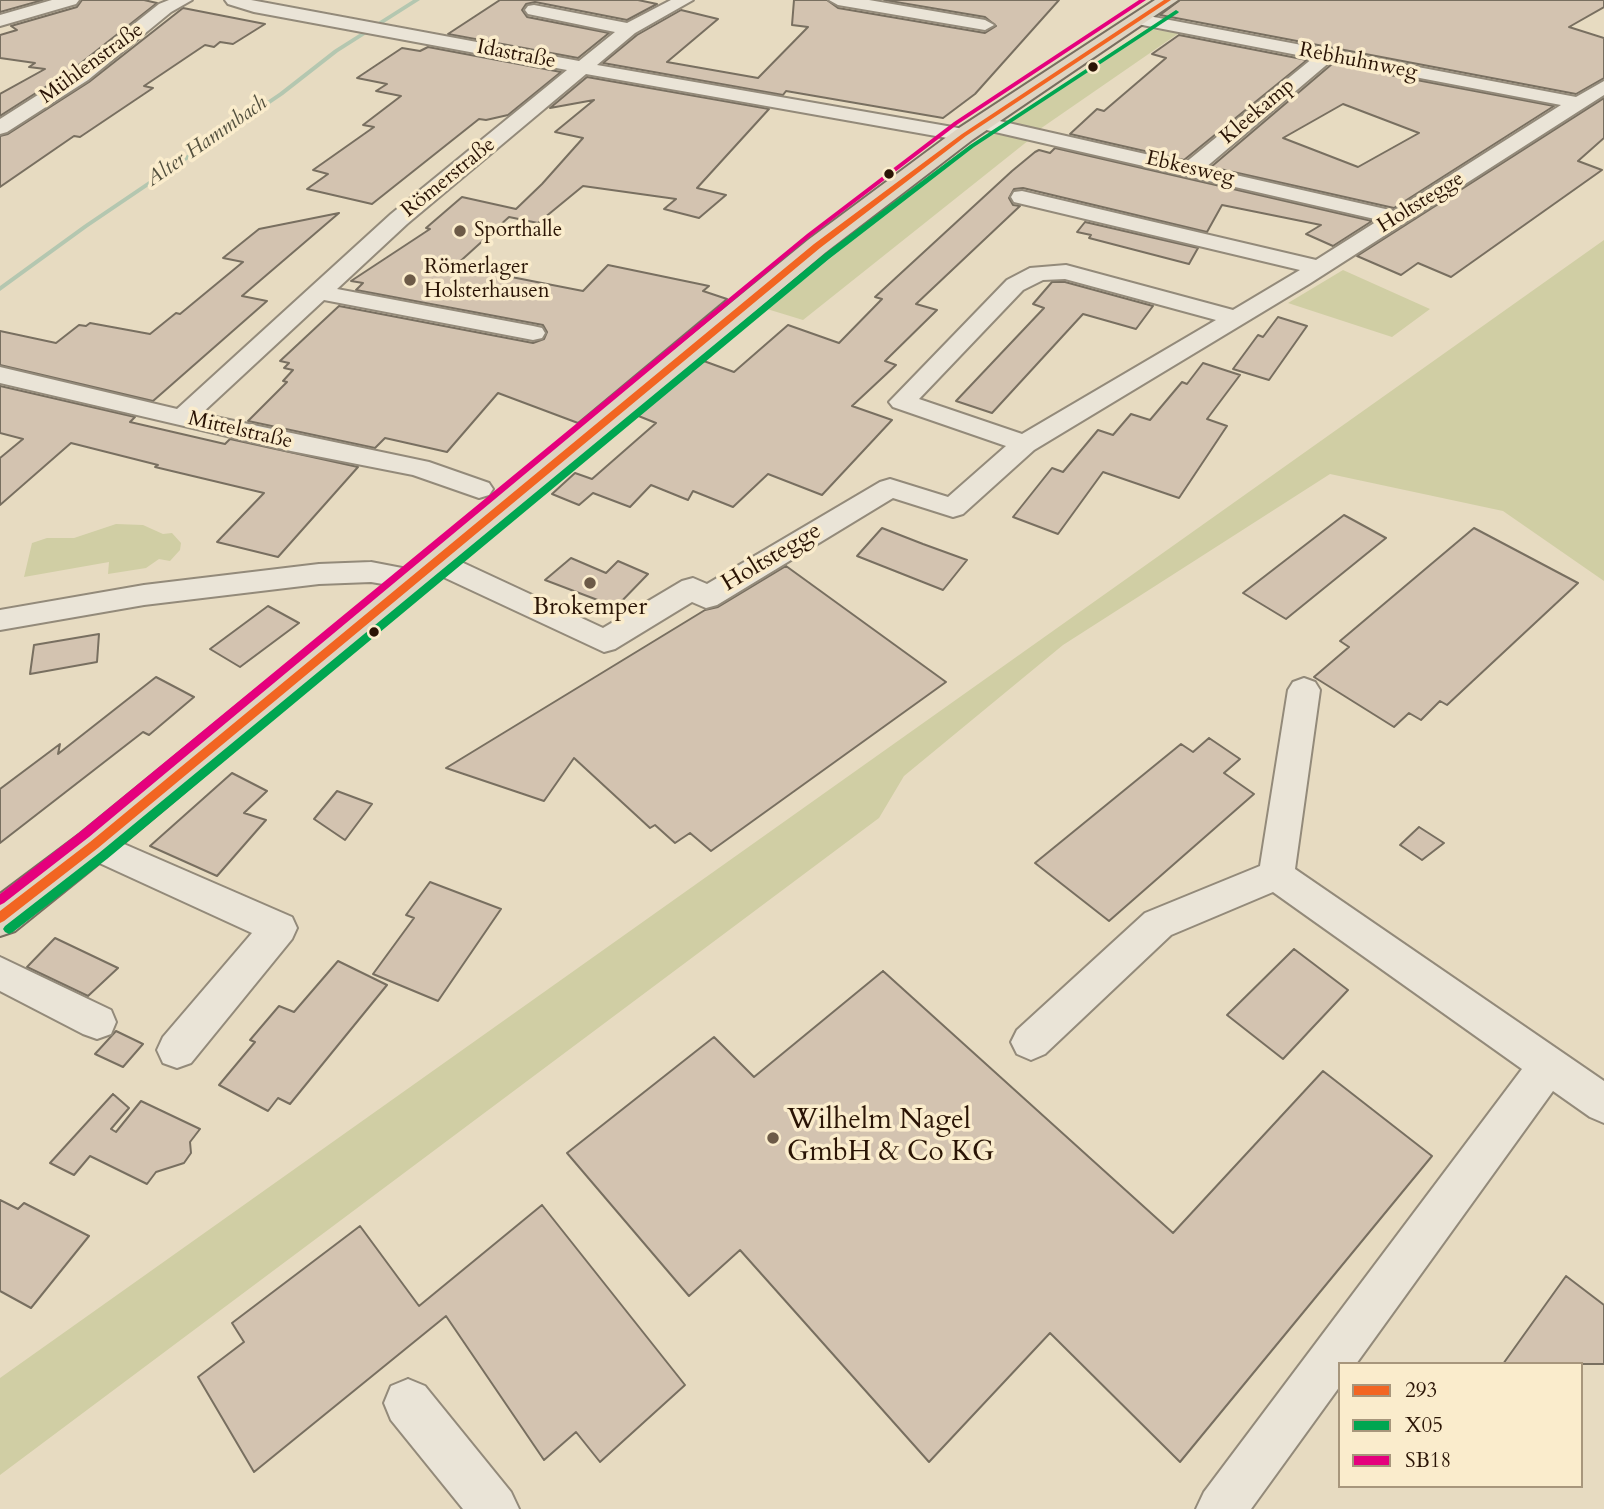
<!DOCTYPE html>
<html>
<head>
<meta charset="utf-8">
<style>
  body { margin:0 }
  #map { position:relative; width:1604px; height:1509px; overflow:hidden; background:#e7dbc1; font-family:Cardo,serif }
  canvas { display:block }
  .legend { position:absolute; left:1338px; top:1362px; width:245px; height:126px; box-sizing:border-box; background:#faeccc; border:2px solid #a7967c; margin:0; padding:9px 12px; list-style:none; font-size:21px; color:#2a1405 }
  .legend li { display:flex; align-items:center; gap:14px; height:35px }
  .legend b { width:35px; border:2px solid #a7967c }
</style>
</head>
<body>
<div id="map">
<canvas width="1604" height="1509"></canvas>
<ul class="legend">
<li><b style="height:9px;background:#f26522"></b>293</li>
<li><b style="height:9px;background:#00a651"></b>X05</li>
<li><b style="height:9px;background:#e5007d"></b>SB18</li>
</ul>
</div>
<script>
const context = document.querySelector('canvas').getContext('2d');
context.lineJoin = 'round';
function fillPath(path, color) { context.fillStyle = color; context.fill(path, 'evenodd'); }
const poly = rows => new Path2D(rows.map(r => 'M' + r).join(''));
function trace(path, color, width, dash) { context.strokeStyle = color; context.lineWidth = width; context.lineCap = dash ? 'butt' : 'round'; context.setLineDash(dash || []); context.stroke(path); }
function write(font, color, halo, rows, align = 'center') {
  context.font = font + ' Cardo,serif'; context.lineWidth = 7; context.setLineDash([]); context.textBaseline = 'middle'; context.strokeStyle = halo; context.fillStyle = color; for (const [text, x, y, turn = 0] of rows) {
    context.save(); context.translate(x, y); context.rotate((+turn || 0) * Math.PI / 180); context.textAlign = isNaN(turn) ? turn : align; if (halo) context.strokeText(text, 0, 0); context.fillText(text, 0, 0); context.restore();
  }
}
fillPath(poly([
  [1147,29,1179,33,1037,131,1008,122],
  [995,134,1029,140,803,320,767,309,943,168,987,136],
  [1604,240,1604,581,1503,511,1330,474,1063,645,904,776,879,818,0,1475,0,1378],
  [1343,270,1430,309,1392,337,1288,303],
  [116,524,143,525,163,534,172,533,181,543,180,550,170,561,159,559,146,568,108,574,109,562,24,577,32,543,47,538,74,538]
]), '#d0cea4');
fillPath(poly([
  [413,0,420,0,338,52,283,95,88,227,0,291,0,286,84,225,279,93,334,50,413,0]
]), '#b4c7b0');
const building = poly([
  [0,0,43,0,0,12,0,0],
  [82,0,144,0,157,3,72,70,0,116,0,94,45,69,29,67,35,63,0,58,0,35,17,30,11,26,77,7,82,0],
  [500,0,638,0,657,4,627,20,535,2,526,4,522,10,527,17,609,33,578,58,448,34,500,0],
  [794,0,827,0,838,8,985,33,996,26,985,17,884,0,1059,0,975,94,943,118,786,91,783,95,603,63,637,35,681,10,718,19,667,62,758,78,808,27,792,25,794,0],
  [1180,0,1604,0,1604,7,1569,27,1604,38,1604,78,1576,94,1160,15,1180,0],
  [183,8,265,24,233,44,220,42,214,47,205,45,144,86,153,88,80,137,74,136,0,187,0,136,8,134,89,82,183,8],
  [1179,35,1307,60,1184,160,1070,134,1097,109,1104,111,1166,58,1152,54,1179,35],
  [428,47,561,72,508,115,486,120,479,119,372,204,307,189,328,174,313,170,374,127,363,125,401,96,376,91,387,84,357,78,402,48,420,51,428,47],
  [1332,64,1554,106,1394,208,1211,167,1332,64],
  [1343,104,1419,133,1358,167,1283,138,1343,104],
  [587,77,769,109,697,188,726,195,699,218,664,209,676,199,583,186,538,223,509,217,455,266,583,291,608,265,709,286,703,291,727,299,578,423,498,393,447,452,385,438,375,448,248,421,287,382,283,381,293,370,284,368,289,363,280,361,339,306,533,343,544,339,547,332,543,325,356,290,363,283,351,281,430,229,426,228,462,197,516,209,542,184,583,138,555,132,594,100,550,108,587,77],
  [1604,98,1604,138,1578,161,1602,170,1451,277,1418,263,1401,275,1357,256,1604,98],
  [1055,148,1372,221,1333,246,1306,234,1321,225,1222,205,1207,232,1023,188,1014,189,1009,198,1013,205,1020,206,916,304,937,310,885,361,896,365,852,406,892,420,822,495,768,474,733,507,693,491,688,500,651,485,630,507,593,493,579,505,552,494,575,473,592,479,656,423,636,415,701,360,734,372,788,325,839,343,882,299,875,297,1012,171,1035,152,1039,150,1050,153,1055,148],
  [339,213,242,296,267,301,153,401,0,365,0,331,56,343,79,325,86,326,90,323,150,334,176,313,180,314,243,262,223,258,259,229,339,213],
  [1085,222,1198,248,1189,264,1089,238,1091,235,1077,232,1085,222],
  [1052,282,1065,282,1153,306,1136,329,1083,314,992,413,956,401,1044,308,1033,304,1052,282],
  [1278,317,1307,326,1269,380,1233,369,1258,335,1263,337,1278,317],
  [1203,363,1240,375,1207,419,1227,426,1179,498,1103,472,1058,534,1013,517,1052,468,1063,472,1098,430,1113,435,1131,414,1150,420,1182,382,1187,384,1203,363],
  [0,386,135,417,130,422,225,444,230,439,358,467,278,557,217,542,264,493,155,467,158,465,71,443,0,505,0,458,23,439,0,433,0,386],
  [1344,515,1386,538,1286,619,1243,593,1344,515],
  [882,528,923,544,967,560,943,590,857,556,882,528],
  [1474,528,1578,583,1447,705,1440,701,1421,720,1409,713,1394,727,1314,677,1349,647,1340,641,1474,528],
  [571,558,606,573,618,561,648,574,616,607,545,580,571,558],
  [786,566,946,682,711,851,690,833,675,843,655,825,650,828,574,758,544,801,446,768,705,610,718,607,786,566],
  [268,606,299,623,240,667,210,649,268,606],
  [99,634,97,662,30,674,34,645,99,634],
  [156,677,194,697,149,735,143,732,0,843,0,789,60,744,58,754,156,677],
  [1209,738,1240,759,1224,773,1254,794,1109,921,1035,863,1181,744,1193,752,1209,738],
  [232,773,267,791,244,813,266,820,217,876,150,846,232,773],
  [337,791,372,804,345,840,314,819,337,791],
  [1419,827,1444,843,1422,860,1400,845,1419,827],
  [430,882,501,909,438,1001,373,974,414,918,406,915,430,882],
  [55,938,118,968,88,996,27,967,55,938],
  [1294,949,1348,990,1283,1059,1227,1015,1294,949],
  [338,961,387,985,290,1104,278,1098,268,1111,219,1085,255,1042,250,1040,279,1006,294,1012,338,961],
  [883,971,1173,1233,1323,1071,1432,1156,1180,1462,1050,1333,929,1462,740,1250,689,1296,567,1153,714,1037,754,1077,883,971],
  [116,1031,143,1044,123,1067,95,1054,116,1031],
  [113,1094,129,1108,111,1129,116,1132,141,1101,200,1129,190,1142,191,1153,184,1163,156,1172,147,1184,90,1156,74,1175,50,1163,113,1094],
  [0,1200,18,1209,24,1203,89,1236,31,1308,0,1291,0,1200],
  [542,1205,685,1385,600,1462,576,1432,544,1460,446,1316,254,1472,198,1377,244,1342,232,1323,360,1226,419,1306,542,1205],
  [1566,1276,1604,1305,1604,1364,1503,1364,1566,1276]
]);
fillPath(building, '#d3c3b0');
trace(building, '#786f60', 2);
const minor = poly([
  [52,0,79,0,76,4,0,26,0,15,52,0],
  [169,0,192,0,171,12,88,80,7,132,0,134,0,119,74,72,159,4,169,0],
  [225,0,251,0,579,61,615,32,528,14,525,10,528,6,534,5,627,23,671,0,693,0,635,33,597,65,964,129,971,131,974,135,971,139,964,141,586,74,407,224,337,289,533,326,542,328,545,333,542,338,533,340,324,300,201,414,429,462,489,483,493,489,489,495,479,498,413,475,291,451,0,383,0,367,177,409,391,214,567,70,254,12,228,4,225,0],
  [829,0,869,0,985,20,994,25,985,30,838,5,829,0],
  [1138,14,1576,97,1604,81,1604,95,1309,284,1034,450,963,514,953,517,893,498,717,605,706,608,692,602,615,649,604,652,424,568,419,561,424,554,434,551,444,554,603,628,682,581,693,578,707,584,880,482,890,479,948,497,1006,446,893,407,889,402,1007,280,1030,268,1066,265,1233,310,1300,270,1014,202,1011,197,1014,192,1022,191,1316,260,1379,220,982,129,975,127,972,123,975,119,982,117,1185,163,1313,58,1132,23,1129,19,1138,14],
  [1331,61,1561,105,1394,211,1205,168,1331,61],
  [1065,279,1216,320,1022,434,919,399,1023,290,1043,280,1065,279],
  [371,562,423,572,428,579,423,586,413,589,371,582,319,584,144,605,0,630,0,610,144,585,319,564,371,562],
  [1304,678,1315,682,1320,690,1295,869,1604,1081,1604,1123,1590,1117,1553,1091,1356,1364,1340,1364,1340,1386,1251,1509,1196,1509,1204,1492,1522,1069,1273,892,1171,935,1045,1054,1031,1060,1017,1054,1011,1042,1017,1030,1145,913,1260,866,1288,690,1293,682,1304,678],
  [94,831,292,917,297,928,292,939,191,1063,177,1068,163,1063,157,1050,163,1037,252,933,82,855,76,845,82,835,94,831],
  [0,957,111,1010,116,1022,111,1034,97,1039,83,1034,0,991,0,957],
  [408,1379,425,1386,511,1492,519,1509,463,1509,391,1420,384,1403,391,1386,408,1379]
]);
const major = poly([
  [1155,0,1178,0,972,140,826,252,108,856,15,931,0,936,0,894,80,834,808,240,956,130,1155,0]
]);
trace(minor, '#938a7a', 4);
trace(major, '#786f60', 4);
fillPath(minor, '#eae4d7');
fillPath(major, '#ded4c2');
fillPath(poly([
  [1164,0,1171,0,966,136,820,248,98,848,4,921,0,923,0,911,90,842,814,244,962,134,1164,0]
]), '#f26522');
fillPath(poly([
  [1176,10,1179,12,1178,13,974,147,829,259,107,859,13,932,9,934,5,932,3,929,5,926,99,853,823,255,970,145,1176,10]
]), '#00a651');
fillPath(poly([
  [1139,0,1146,0,958,124,811,236,89,837,4,903,0,905,0,894,81,831,807,234,954,122,1139,0]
]), '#e5007d');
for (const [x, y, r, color] of [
  [1093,67,6,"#2a1405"],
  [889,174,6,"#2a1405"],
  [460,231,7,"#6c5a47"],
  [410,280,7,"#6c5a47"],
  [590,583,7,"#6c5a47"],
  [374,632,6,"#2a1405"],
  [773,1138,7,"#6c5a47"]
]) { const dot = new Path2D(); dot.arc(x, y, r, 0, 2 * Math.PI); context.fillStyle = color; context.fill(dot); trace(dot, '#faeccc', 2.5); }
write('21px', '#2a1405', '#faeccc', [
  ["Idastraße",516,55,11],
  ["Rebhuhnweg",1358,62,11],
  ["Mühlenstraße",92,64,-36],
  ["Kleekamp",1258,112,-40],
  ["Ebkesweg",1190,169,13],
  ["Römerstraße",449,178,-39],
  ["Holtstegge",1421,203,-32],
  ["Mittelstraße",240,431,13]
]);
write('italic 21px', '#53503e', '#faeccc', [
  ["Alter Hammbach",207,142,-35]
]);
write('21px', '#2a1405', '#faeccc', [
  ["Sporthalle",474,231],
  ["Römerlager",424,268],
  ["Holsterhausen",424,292]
], 'left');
write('24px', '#2a1405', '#faeccc', [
  ["Holtstegge",772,558,-31]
]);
write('24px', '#2a1405', '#faeccc', [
  ["Brokemper",590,608]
]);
write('28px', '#2a1405', '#faeccc', [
  ["Wilhelm Nagel",787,1122],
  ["GmbH & Co KG",787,1154]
], 'left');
</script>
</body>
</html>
